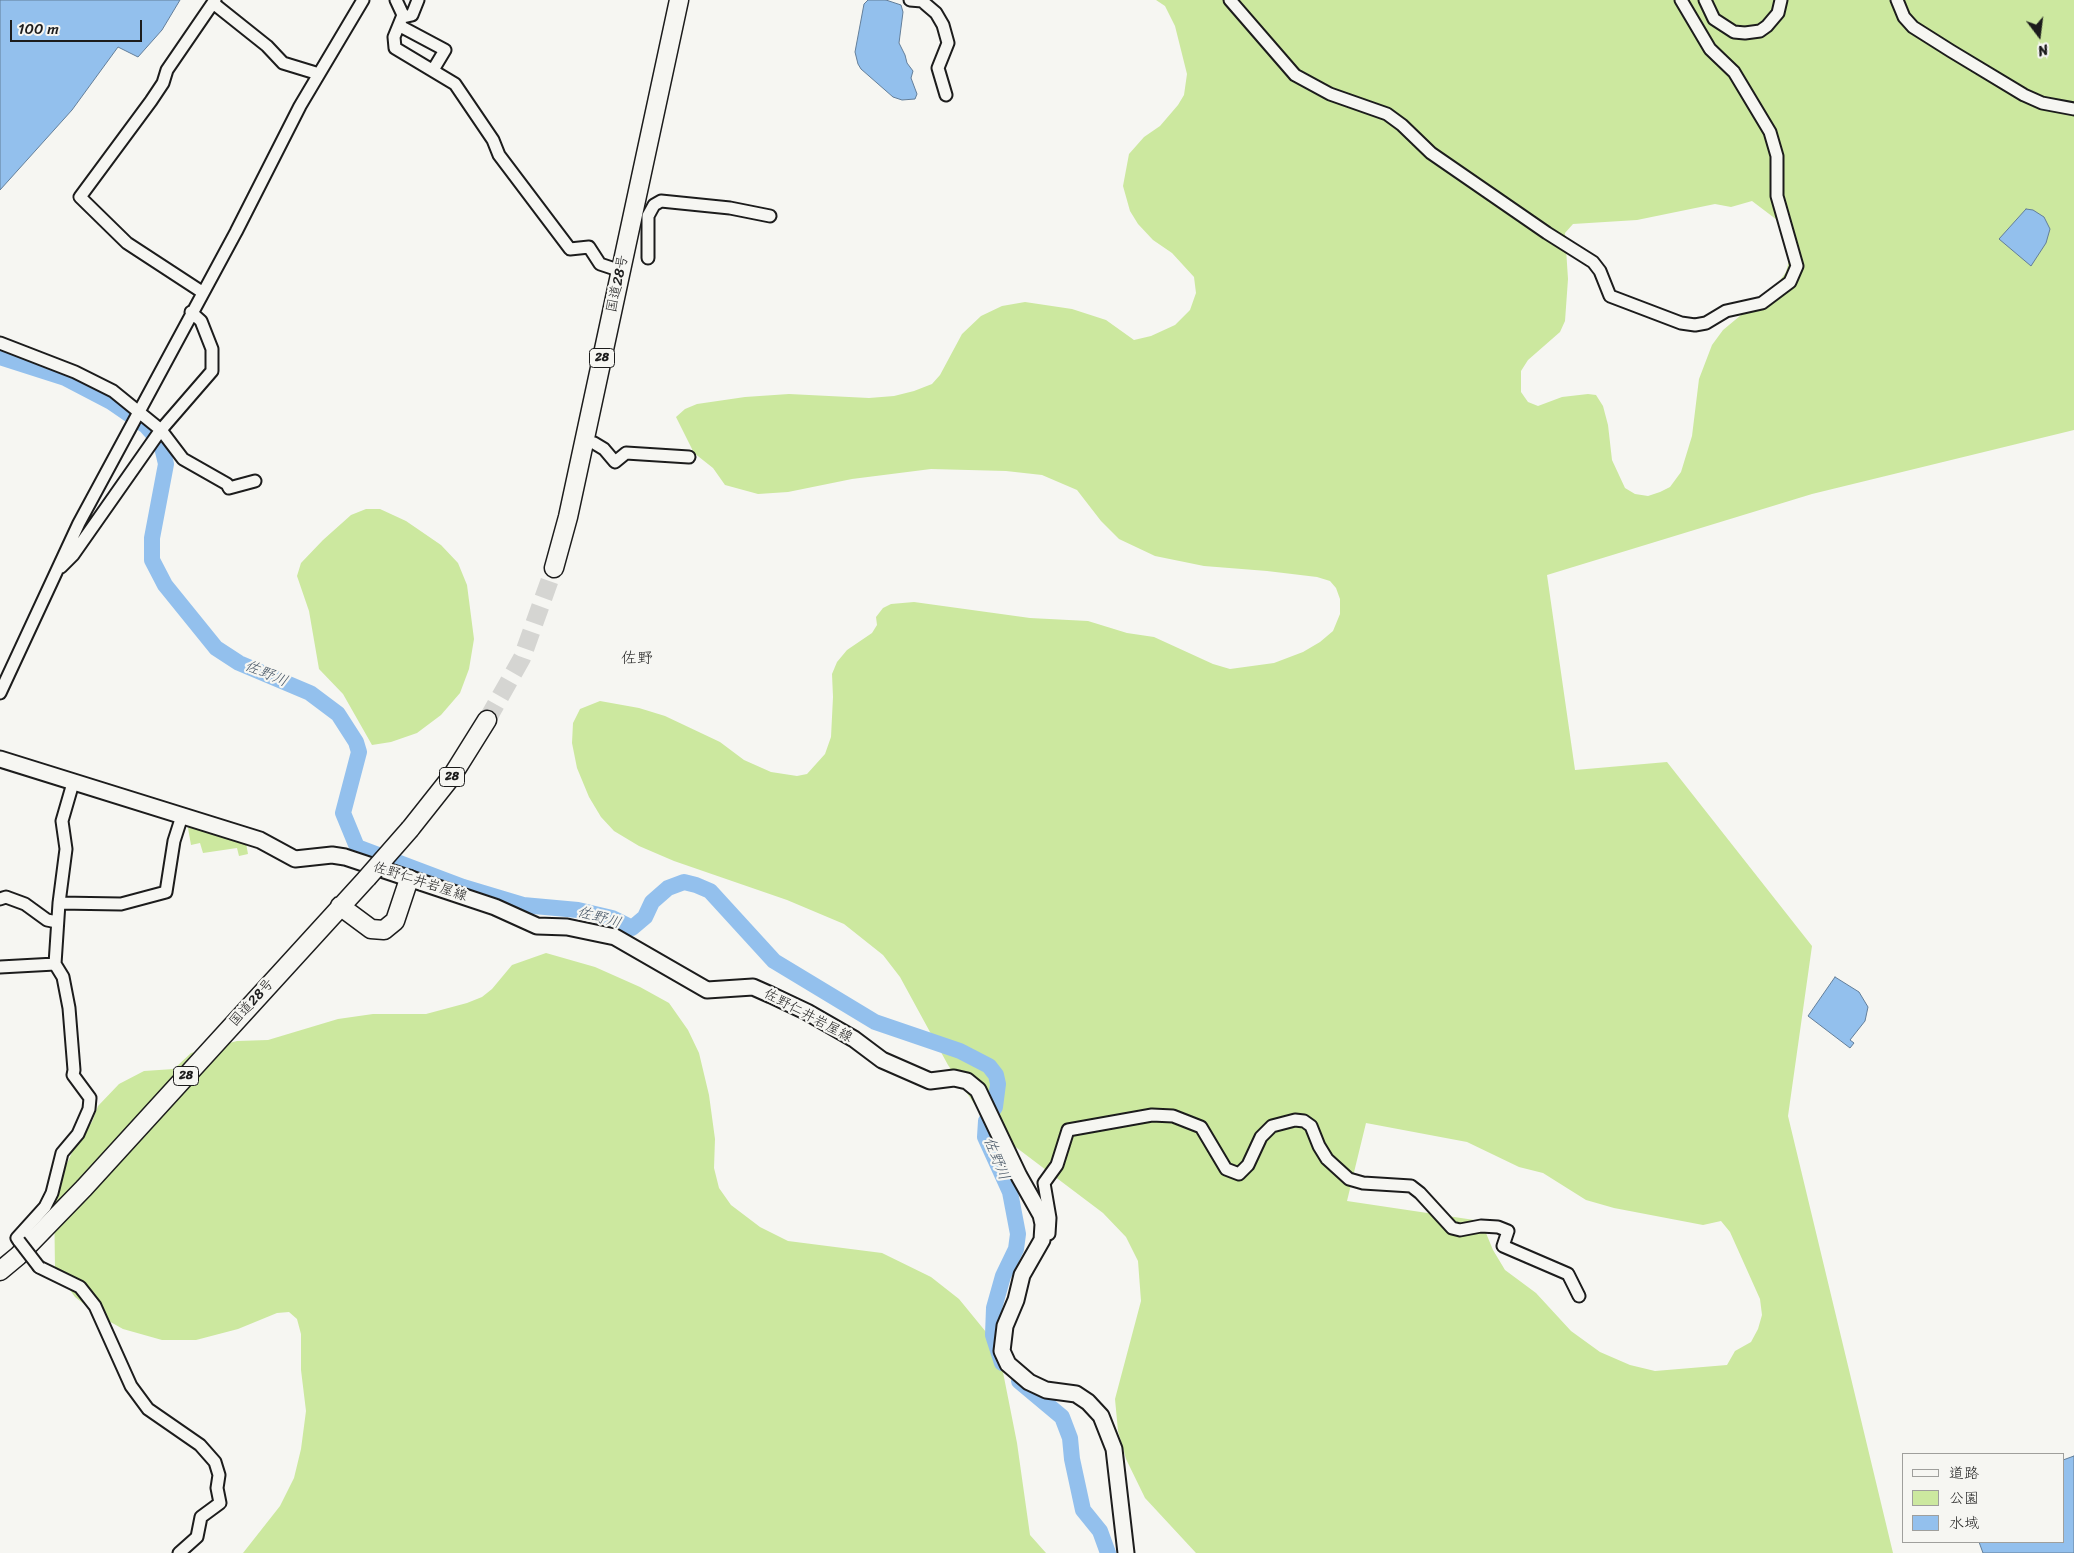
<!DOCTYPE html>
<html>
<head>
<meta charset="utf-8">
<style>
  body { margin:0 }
  #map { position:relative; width:2074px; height:1553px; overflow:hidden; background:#f6f6f2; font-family:Sriracha,"Klee One",sans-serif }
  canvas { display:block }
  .legend { position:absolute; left:1902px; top:1453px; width:162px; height:90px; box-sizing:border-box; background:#f6f6f2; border:1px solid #9f9f9c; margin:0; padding:6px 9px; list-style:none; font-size:15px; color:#1c1c1c }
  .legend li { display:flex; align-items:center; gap:10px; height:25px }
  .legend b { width:25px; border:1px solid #9f9f9c }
  .north { position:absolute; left:2014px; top:10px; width:50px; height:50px; -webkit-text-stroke:4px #f6f6f2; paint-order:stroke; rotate:165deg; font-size:14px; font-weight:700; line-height:20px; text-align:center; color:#1c1c1c }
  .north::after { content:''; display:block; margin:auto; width:18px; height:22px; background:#1c1c1c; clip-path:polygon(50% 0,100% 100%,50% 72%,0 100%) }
  .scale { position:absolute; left:10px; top:20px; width:132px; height:22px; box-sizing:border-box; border:2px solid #1c1c1c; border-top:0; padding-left:6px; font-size:15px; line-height:18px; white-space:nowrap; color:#1c1c1c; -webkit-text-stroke:4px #f6f6f2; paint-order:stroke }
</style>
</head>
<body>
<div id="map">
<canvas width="2074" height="1553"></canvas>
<ul class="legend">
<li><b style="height:6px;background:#f6f6f2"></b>道路</li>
<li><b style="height:14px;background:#cce89f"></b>公園</li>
<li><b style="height:14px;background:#93c0ed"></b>水域</li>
</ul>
<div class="north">N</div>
<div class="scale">100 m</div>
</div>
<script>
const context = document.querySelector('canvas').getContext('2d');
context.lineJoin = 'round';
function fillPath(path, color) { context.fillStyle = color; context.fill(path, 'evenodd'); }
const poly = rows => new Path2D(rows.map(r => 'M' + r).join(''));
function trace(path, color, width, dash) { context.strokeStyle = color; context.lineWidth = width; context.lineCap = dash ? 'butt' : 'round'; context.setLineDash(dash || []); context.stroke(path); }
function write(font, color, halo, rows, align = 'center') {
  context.font = font + ' Sriracha,"Klee One",sans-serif'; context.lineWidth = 4.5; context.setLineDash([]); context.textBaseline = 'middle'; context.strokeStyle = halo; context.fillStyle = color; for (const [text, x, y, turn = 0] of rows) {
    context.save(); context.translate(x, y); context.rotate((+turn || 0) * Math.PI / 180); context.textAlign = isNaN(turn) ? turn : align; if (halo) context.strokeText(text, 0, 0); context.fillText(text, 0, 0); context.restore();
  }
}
fillPath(poly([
  [1156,0,2074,0,2074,430,1812,494,1547,575,1575,770,1667,762,1812,946,1788,1116,1893,1553,1196,1553,1145,1498,1126,1459,1118,1431,1115,1399,1141,1301,1138,1261,1126,1237,1103,1213,1005,1139,975,1105,948,1065,900,977,883,955,844,924,787,900,674,861,639,846,614,831,601,817,589,797,577,768,572,743,573,723,580,709,600,701,639,708,665,716,720,742,744,760,771,772,797,776,807,774,825,754,831,737,833,697,832,674,837,662,847,650,872,633,877,625,876,617,883,608,891,604,914,602,1030,618,1088,621,1127,633,1154,637,1213,664,1230,669,1274,663,1303,652,1320,642,1333,631,1340,614,1340,599,1336,588,1330,581,1317,577,1267,571,1204,566,1155,556,1119,539,1101,521,1077,490,1042,475,1006,471,931,469,852,479,788,492,758,494,725,485,713,468,694,453,676,417,685,409,697,404,745,397,789,394,869,398,894,396,914,391,932,384,940,375,962,334,981,316,1002,306,1025,302,1072,309,1106,320,1134,340,1151,336,1175,325,1190,310,1196,293,1194,277,1172,253,1153,240,1138,224,1130,211,1123,186,1129,154,1144,137,1160,126,1178,105,1184,95,1187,74,1175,26,1165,6],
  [1752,201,1785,226,1790,257,1786,272,1776,286,1723,330,1712,345,1699,379,1692,436,1681,472,1670,487,1660,492,1648,496,1635,494,1625,488,1612,460,1608,425,1603,406,1596,395,1588,394,1562,397,1538,406,1528,402,1521,392,1521,371,1528,360,1560,332,1565,321,1568,279,1565,233,1573,224,1637,220,1715,204,1731,207],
  [1366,1123,1467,1142,1519,1167,1543,1173,1586,1200,1614,1208,1703,1225,1721,1221,1730,1232,1760,1299,1762,1315,1758,1329,1751,1342,1735,1351,1727,1365,1655,1371,1630,1365,1600,1352,1571,1331,1536,1293,1505,1270,1493,1250,1481,1221,1347,1201],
  [366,509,380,509,406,521,441,545,458,563,467,585,474,639,469,669,460,693,441,715,417,733,391,742,372,745,343,694,319,669,309,611,297,576,301,563,323,540,351,515],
  [192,825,246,843,248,854,239,856,237,848,203,853,200,843,191,845,188,828],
  [546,953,595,967,640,987,669,1003,688,1030,699,1053,709,1095,715,1139,714,1168,719,1188,731,1205,760,1227,788,1241,882,1253,931,1277,959,1299,986,1332,1000,1357,1017,1443,1030,1535,1046,1553,243,1553,280,1506,294,1478,301,1449,306,1411,301,1370,301,1334,297,1319,289,1312,277,1313,238,1329,196,1340,162,1340,123,1329,98,1315,75,1297,55,1269,54,1192,75,1146,92,1122,98,1106,119,1084,144,1071,174,1069,191,1053,237,1041,268,1040,338,1019,373,1014,426,1014,467,1003,482,997,492,989,512,965]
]), '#cce89f');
const water = poly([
  [0,0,180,0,162,30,138,57,118,47,72,110,0,190,0,0],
  [886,0,901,5,903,12,899,43,905,55,907,63,913,71,911,78,917,94,915,99,902,100,893,97,861,69,858,64,855,52,864,4,868,0,886,0],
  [2026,209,2033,210,2044,217,2050,229,2046,243,2031,266,1999,239,2026,209],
  [1835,977,1859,992,1868,1007,1865,1021,1850,1040,1854,1043,1850,1048,1808,1016,1835,977],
  [2074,1456,2074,1553,1983,1553,1979,1542,2063,1542,2063,1460,2074,1456]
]);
fillPath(water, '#93c0ed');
trace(water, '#637e99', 1);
trace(poly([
  [0,357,65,378,111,402,146,426,161,443,166,464,152,538,152,560,165,585,216,648,239,663,310,693,338,714,356,742,359,752,343,813,357,847,463,887,523,905,578,910,612,918,632,928,645,917,652,902,668,888,684,882,696,885,710,891,774,961,875,1022,960,1051,989,1066,996,1075,998,1084,995,1107,986,1121,985,1137,1010,1192,1018,1234,1016,1249,1003,1276,994,1308,993,1335,1002,1363],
  [1019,1381,1062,1417,1070,1438,1072,1459,1083,1510,1100,1531,1108,1553]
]), '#93c0ed', 16);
trace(poly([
  [487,720,522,658,554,568]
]), '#d5d5d2', 18, [18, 9]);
const minor = poly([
  [396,0,403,15,394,37,395,48,455,84,493,140,499,155,570,249,589,247,600,264,621,271],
  [910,0,922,1,936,13,943,25,948,43,938,68,946,95],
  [1230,0,1295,75,1330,94,1387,114,1402,125,1431,153,1547,233,1593,262,1600,271,1610,296,1681,323,1695,325,1706,323,1726,311,1762,303,1790,282,1797,266,1777,196,1777,156,1770,132,1734,72,1710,49,1681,0],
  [1705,0,1714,19,1734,32,1745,33,1760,31,1767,26,1778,13,1781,0],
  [1897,0,1904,17,1913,27,1951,51,2024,95,2042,103,2074,109],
  [213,3,267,46,283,63,319,74],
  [403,17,412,15,418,0],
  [400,26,445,50,433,70],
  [648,258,648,216,654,205,661,201,730,208,770,216],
  [202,292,127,243,80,197,151,101,163,83,167,70,215,0],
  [0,343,75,372,113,391,161,430,183,459,227,484,229,488,255,481],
  [584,442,594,443,604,449,615,462,626,453,689,457],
  [61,567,73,555,160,431,212,371,212,349,201,321,191,312],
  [0,693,79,523,236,232,300,106,363,0],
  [0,899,6,897,25,904,47,920,57,922],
  [59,903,121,904,166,892,174,841,182,816],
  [0,967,55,964],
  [1049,1234,1050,1218,1044,1183,1057,1165,1068,1130,1152,1115,1173,1116,1201,1127,1226,1169,1239,1174,1248,1165,1261,1137,1272,1126,1295,1120,1304,1121,1311,1126,1319,1146,1327,1159,1349,1179,1363,1183,1411,1186,1420,1193,1452,1228,1460,1230,1481,1226,1498,1227,1508,1231,1503,1246,1568,1274,1579,1296],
  [19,1241,17,1238,45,1207,52,1193,62,1153,78,1134,89,1109,90,1098,73,1075,74,1070,69,1008,63,977,55,964,59,903,66,849,62,821,73,783],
  [39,1267,80,1287,95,1306,131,1386,148,1409,200,1445,215,1462,219,1475,217,1488,220,1503,201,1517,197,1537,179,1553]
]);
const major = poly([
  [0,759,260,840,295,859,332,855,345,857,495,907,537,926,567,927,615,937,707,990,753,987,771,995,807,1012,854,1039,882,1060,930,1081,954,1078,967,1081,978,1090,1019,1176,1041,1215,1043,1224,1042,1240,1022,1275,1016,1300,1005,1326,1002,1351,1008,1364,1029,1382,1046,1390,1076,1394,1088,1402,1101,1416,1114,1449,1126,1553]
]);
const highway = poly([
  [554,568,568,517,679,0],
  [410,829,452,776,487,720],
  [340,906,371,929,384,930,395,921,409,879],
  [0,1271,18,1256,84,1188,367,878]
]);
trace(minor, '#1c1c1c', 15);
trace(major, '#1c1c1c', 19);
trace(highway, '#1c1c1c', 21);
trace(minor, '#f6f6f2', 11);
trace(major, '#f6f6f2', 15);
trace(highway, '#f6f6f2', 18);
const minorBridge = poly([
  [19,1241,39,1267]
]);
const highwayBridge = poly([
  [367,878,410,829]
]);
trace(minorBridge, '#1c1c1c', 15, []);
trace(highwayBridge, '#1c1c1c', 21, []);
trace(minorBridge, '#f6f6f2', 11);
trace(highwayBridge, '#f6f6f2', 18);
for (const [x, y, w] of [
  [602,358,25],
  [452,777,25],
  [186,1076,25]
]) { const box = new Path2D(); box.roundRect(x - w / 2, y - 9.5, w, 19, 4); context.fillStyle = '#f6f6f2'; context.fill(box); trace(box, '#1c1c1c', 1); }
write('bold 12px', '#1c1c1c', null, [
  ["28",602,358],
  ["28",452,777],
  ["28",186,1076]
]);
write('14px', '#1c1c1c', '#f6f6f2', [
  ["国道28号",618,284,-78],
  ["佐野仁井岩屋線",420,882,18],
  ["国道28号",252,1003,-48],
  ["佐野仁井岩屋線",808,1016,28]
]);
write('italic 15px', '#465565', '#f6f6f2', [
  ["佐野川",266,674,23],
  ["佐野川",599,918,16],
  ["佐野川",996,1159,68]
]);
write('16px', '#1c1c1c', '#f6f6f2', [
  ["佐野",637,659]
]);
</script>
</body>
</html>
